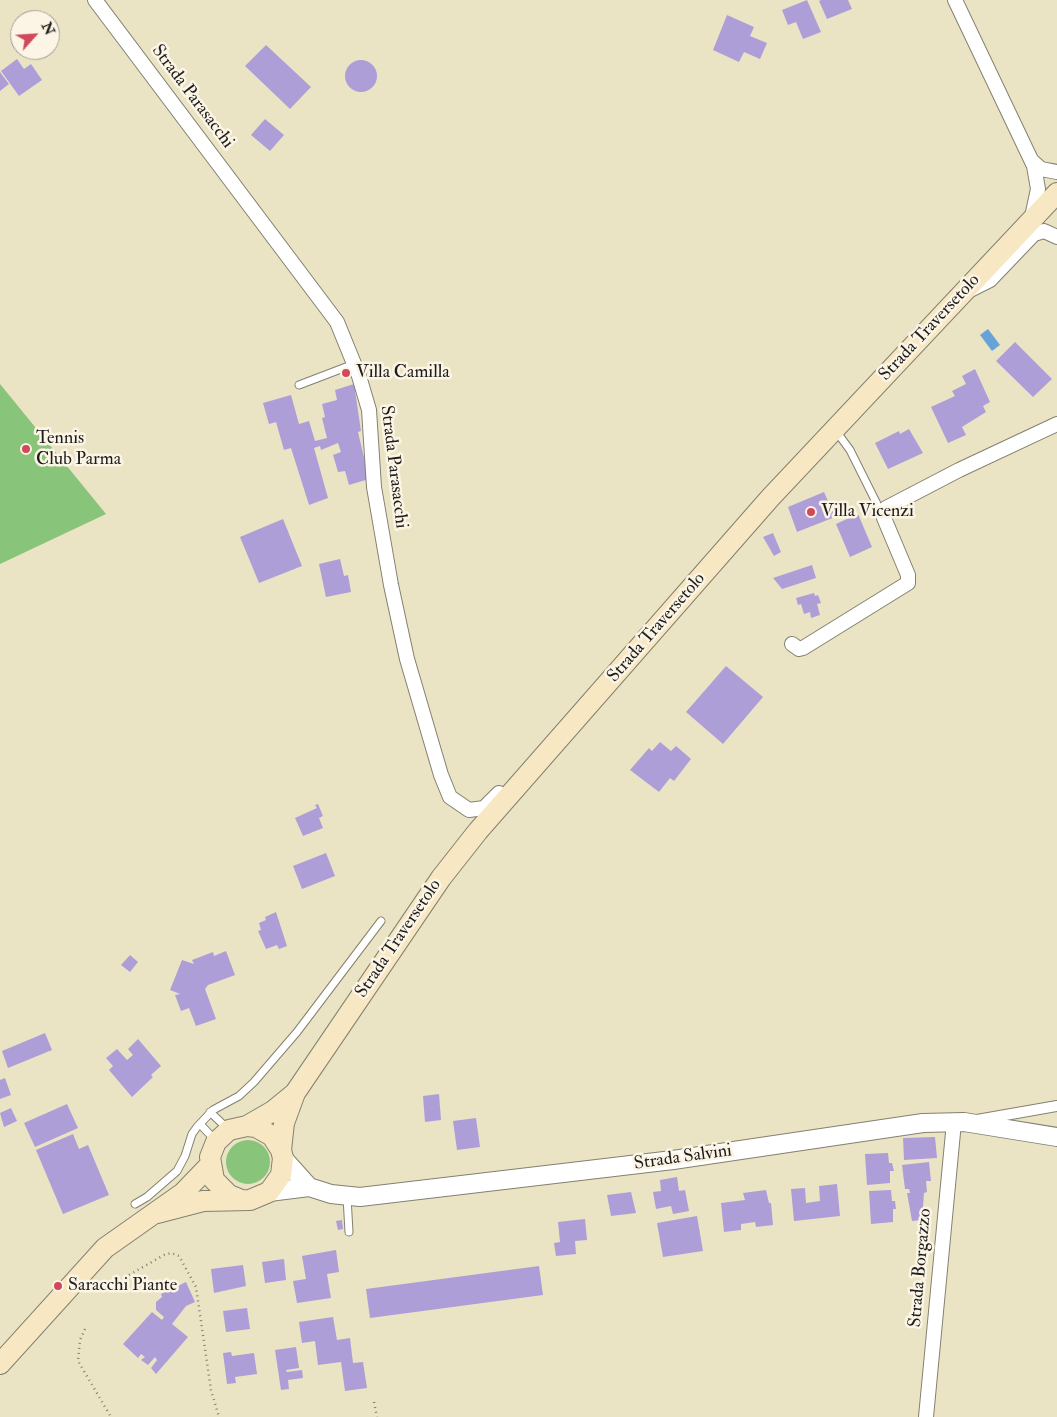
<!DOCTYPE html>
<html>
<head>
<meta charset="utf-8">
<style>
  body { margin:0 }
  #map { position:relative; width:1057px; height:1417px; overflow:hidden; background:#eae4c4; font-family:"IM FELL Double Pica",serif }
  canvas { display:block }
  .north { position:absolute; left:10px; top:10px; width:50px; height:50px; box-sizing:border-box; background:#fcf5e5; border:1px solid #a29e95; border-radius:50%; rotate:64deg; font-size:14px; font-weight:700; line-height:20px; text-align:center; color:#1c1c1c }
  .north::after { content:''; display:block; margin:auto; width:18px; height:22px; background:#d1495b; clip-path:polygon(50% 0,100% 100%,50% 72%,0 100%) }
</style>
</head>
<body>
<div id="map">
<canvas width="1057" height="1417"></canvas>
<div class="north">N</div>
</div>
<script>
const context = document.querySelector('canvas').getContext('2d');
context.lineJoin = 'round';
function fillPath(path, color) { context.fillStyle = color; context.fill(path, 'evenodd'); }
const poly = rows => new Path2D(rows.map(r => 'M' + r).join(''));
function trace(path, color, width, dash) { context.strokeStyle = color; context.lineWidth = width; context.lineCap = dash ? 'butt' : 'round'; context.setLineDash(dash || []); context.stroke(path); }
function write(font, color, halo, rows, align = 'center') {
  context.font = font + ' "IM FELL Double Pica",serif'; context.lineWidth = 5; context.setLineDash([]); context.textBaseline = 'middle'; context.strokeStyle = halo; context.fillStyle = color; for (const [text, x, y, turn = 0] of rows) {
    context.save(); context.translate(x, y); context.rotate((+turn || 0) * Math.PI / 180); context.textAlign = isNaN(turn) ? turn : align; if (halo) context.strokeText(text, 0, 0); context.fillText(text, 0, 0); context.restore();
  }
}
fillPath(poly([
  [0,384,106,514,0,564],
  '226 1162a22 22 0 1 1 44 0a22 22 0 1 1-44 0Z'
]), '#88c479');
fillPath(poly([
  [988,329,1000,345,992,351,980,335]
]), '#67a3d8');
fillPath(poly([
  [807,0,821,32,803,39,796,22,788,25,782,10],
  [821,0,848,0,852,9,827,19,819,1],
  [727,15,754,27,750,36,767,43,760,59,744,52,739,62,713,50],
  [266,45,311,87,290,109,245,66],
  [17,59,24,69,31,64,42,80,19,96,1,71],
  '345 76a16 16 0 1 1 32 0a16 16 0 1 1-32 0Z',
  [0,72,9,84,0,91],
  [265,119,284,135,270,151,251,135],
  [1015,342,1052,379,1033,397,996,361],
  [975,369,990,402,983,406,986,412,962,427,966,435,948,443,931,407,955,396,952,391,966,384,962,376],
  [354,384,361,431,358,432,369,479,349,485,345,471,338,472,333,455,341,452,338,443,321,450,320,446,314,448,328,498,309,505,291,448,284,450,276,422,269,424,263,403,291,395,299,424,309,421,315,441,327,438,322,418,325,417,322,404,337,400,335,390],
  [909,429,923,453,888,469,875,443,899,431,900,434],
  [824,492,835,517,797,532,788,507],
  [858,514,872,547,850,557,836,524],
  [283,519,302,566,259,583,240,537],
  [773,533,781,552,774,556,763,537],
  [340,559,344,576,348,575,351,592,326,597,319,564],
  [812,565,816,578,782,589,773,578],
  [814,593,815,596,818,595,821,603,817,604,820,615,811,618,810,612,804,614,801,604,798,605,796,598],
  [726,666,763,697,723,744,686,712],
  [660,742,671,751,676,746,691,759,674,781,670,778,659,792,630,770,649,748,652,751],
  [318,804,323,816,319,818,323,828,303,836,295,818,317,808,315,805],
  [326,853,335,876,302,889,293,866],
  [276,912,287,946,279,949,277,945,266,949,258,931,261,930,259,923,266,920,265,917],
  [226,951,235,975,208,985,205,989,216,1019,196,1026,189,1008,181,1011,175,995,180,994,170,990,182,960,194,964,192,960,213,952,214,956],
  [130,955,138,962,130,972,121,965],
  [45,1033,52,1050,8,1068,2,1051],
  [138,1039,161,1066,151,1075,153,1077,132,1097,109,1070,113,1066,106,1058,117,1049,127,1060,133,1055,128,1049],
  [5,1078,11,1095,0,1099,0,1080],
  [439,1094,441,1120,425,1122,423,1096],
  [67,1104,78,1128,35,1147,24,1123],
  [11,1108,17,1121,4,1127,0,1113],
  [476,1118,480,1147,457,1150,453,1121],
  [73,1134,79,1149,88,1145,109,1195,63,1214,36,1150],
  [935,1137,937,1158,904,1160,903,1138],
  [888,1153,889,1163,892,1163,894,1171,890,1171,890,1183,867,1185,865,1154],
  [929,1162,931,1181,926,1181,927,1192,924,1193,922,1220,912,1221,907,1193,910,1193,909,1189,905,1189,902,1165],
  [677,1177,679,1191,685,1190,689,1211,673,1214,671,1206,656,1209,653,1192,661,1191,660,1180],
  [837,1184,840,1216,794,1221,791,1189,805,1188,806,1203,820,1201,819,1186],
  [766,1190,769,1203,771,1203,773,1225,756,1227,755,1222,741,1224,741,1230,724,1232,721,1203,745,1200,743,1193],
  [891,1190,892,1201,895,1201,896,1209,893,1209,893,1222,871,1224,869,1191],
  [631,1192,636,1213,611,1216,607,1195],
  [697,1216,703,1251,663,1257,657,1223],
  [585,1219,587,1240,575,1241,576,1254,556,1256,554,1243,560,1242,558,1222],
  [342,1220,343,1229,338,1230,336,1221],
  [336,1250,339,1272,327,1274,331,1298,297,1303,293,1281,306,1279,302,1256],
  [284,1259,286,1280,265,1283,262,1262],
  [243,1265,246,1286,214,1293,211,1269],
  [539,1266,543,1295,370,1318,366,1289],
  [186,1282,195,1302,186,1306,172,1324,188,1337,156,1374,151,1368,157,1360,155,1357,148,1365,141,1360,145,1357,141,1354,138,1358,123,1344,152,1312,162,1320,164,1317,156,1310,156,1302,162,1297,161,1294],
  [247,1308,250,1329,226,1332,223,1311],
  [333,1317,337,1340,350,1338,353,1363,363,1362,367,1388,345,1391,341,1362,318,1365,315,1341,302,1343,299,1322],
  [296,1347,299,1368,286,1370,287,1372,302,1370,303,1378,288,1380,289,1389,281,1390,275,1350],
  [231,1352,232,1356,254,1353,257,1374,235,1377,236,1383,227,1384,223,1353]
]), '#ad9ed8');
const service = poly([
  [299,385,354,364],
  [836,431,850,450,883,516],
  [210,1112,228,1129],
  [200,1124,215,1140],
  [347,1197,349,1232],
  [135,1204,147,1197,177,1171,185,1156,192,1134,197,1127,213,1110,239,1096,254,1082,297,1032,381,921]
]);
const pedestrian = poly([
  [977,1120,1057,1106]
]);
const minor = poly([
  [95,0,337,322,359,376,369,410,374,487,391,585,407,659,441,775,450,797,469,810,484,808,499,793],
  [955,0,1034,166,1038,189,1032,217],
  [1032,161,1041,169,1057,172],
  [970,290,990,280,1034,234,1044,231,1057,237],
  [792,644,799,649,803,648,908,583,908,575,884,518,886,508,959,470,1057,424],
  [926,1417,954,1122]
]);
const tertiary = poly([
  [283,1158,309,1187,331,1194,360,1197,673,1160,923,1123,964,1122,1057,1137],
  [269,1192,309,1187]
]);
const secondary = poly([
  [247,1126,273,1111,295,1093],
  [281,1150,284,1123,295,1093,441,878,478,831,770,498,1057,193],
  [157,1213,203,1201,250,1200,269,1192,281,1175,283,1158,281,1150,272,1136,256,1127,247,1126,229,1130,216,1142,210,1157,214,1180,229,1195,239,1199],
  [0,1364,105,1248,183,1193,210,1165]
]);
trace(service, '#838070', 9);
trace(pedestrian, '#838070', 12);
trace(minor, '#838070', 16);
trace(tertiary, '#838070', 20);
trace(secondary, '#838070', 22);
trace(poly([
  [123,1283,129,1275,164,1255,171,1253,179,1256,196,1287,211,1390,219,1417],
  [85,1329,80,1340,78,1361,111,1417],
  [374,1402,377,1417]
]), '#838070', 2.5, [1, 4]);
trace(service, '#fff', 7);
trace(pedestrian, '#fff', 10);
trace(minor, '#fff', 14);
trace(tertiary, '#fff', 18);
trace(secondary, '#f7e8c3', 20);
for (const [x, y, r, color] of [
  [346,373,5,"#d1495b"],
  [26,449,5,"#d1495b"],
  [811,512,5,"#d1495b"],
  [58,1286,5,"#d1495b"]
]) { const dot = new Path2D(); dot.arc(x, y, r, 0, 2 * Math.PI); context.fillStyle = color; context.fill(dot); trace(dot, '#fcf5e5', 2); }
write('18px', '#1c1c1c', '#fcf5e5', [
  ["Strada Parasacchi",192,97,53],
  ["Strada Traversetolo",930,328,-47],
  ["Strada Parasacchi",393,467,83],
  ["Strada Traversetolo",657,628,-49],
  ["Strada Traversetolo",399,939,-56],
  ["Strada Salvini",683,1158,-8],
  ["Strada Borgazzo",921,1268,-85]
]);
write('18px', '#1c1c1c', '#fcf5e5', [
  ["Villa Camilla",356,373],
  ["Tennis",36,439],
  ["Club Parma",36,460],
  ["Villa Vicenzi",821,512],
  ["Saracchi Piante",68,1286]
], 'left');
</script>
</body>
</html>
